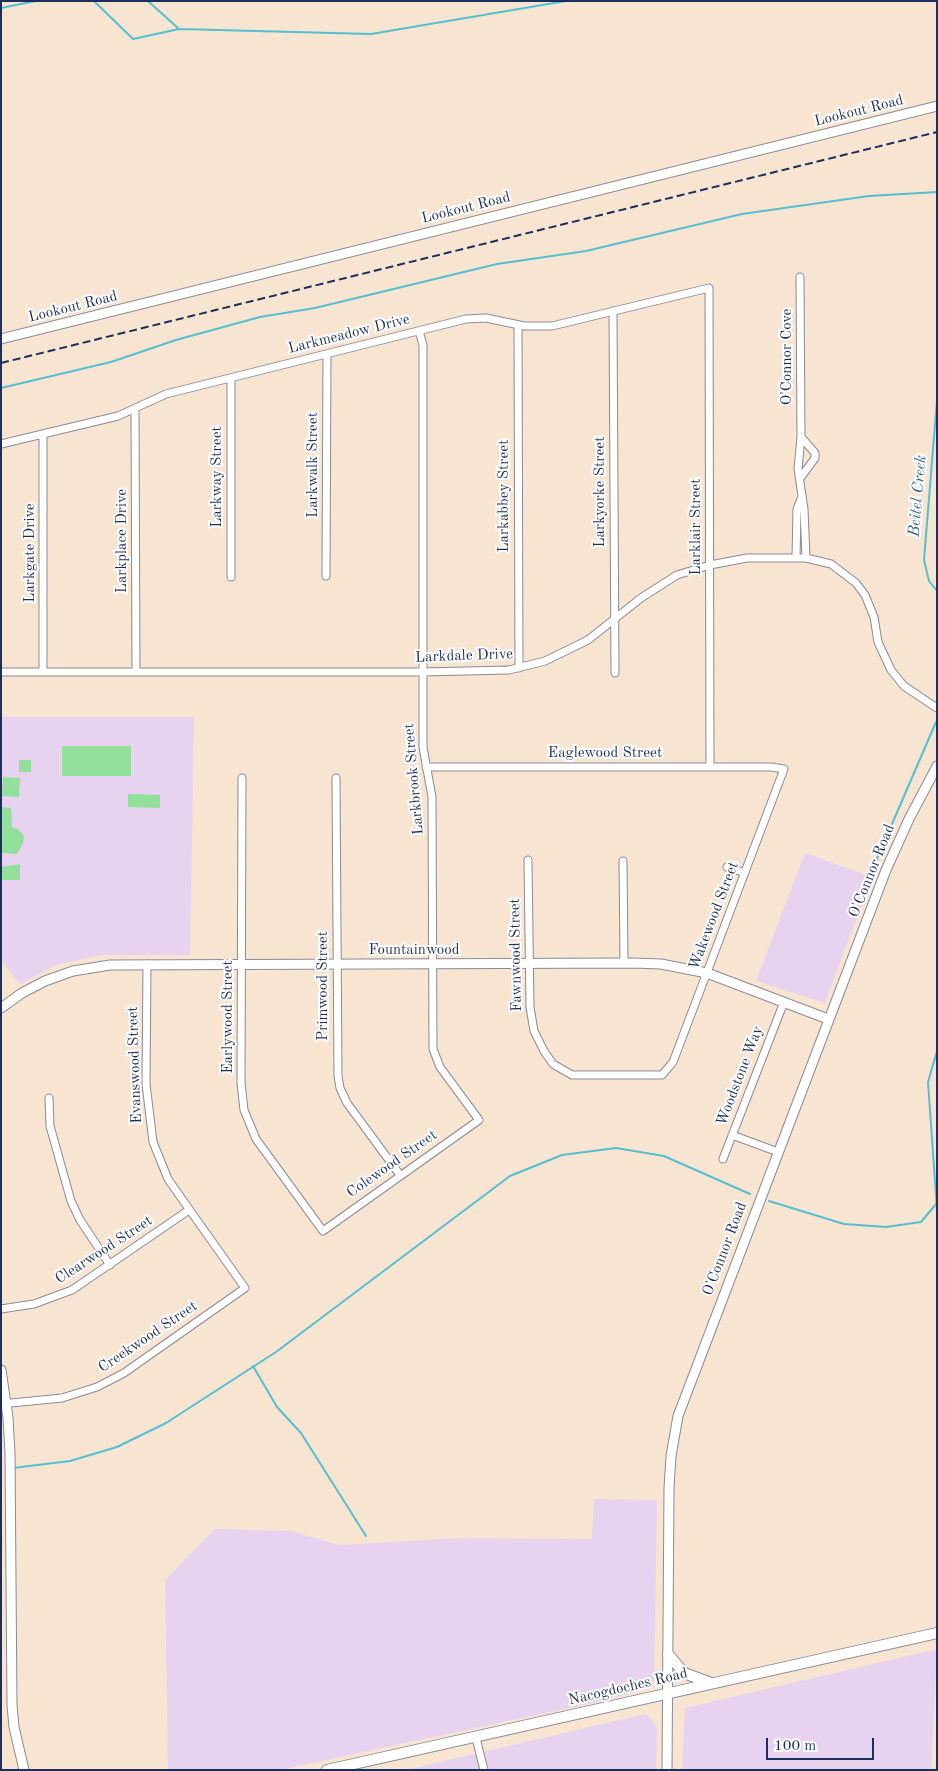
<!DOCTYPE html>
<html>
<head>
<meta charset="utf-8">
<style>
  body { margin:0 }
  #map { position:relative; width:938px; height:1771px; overflow:hidden; background:#f8e5d1; font-family:"Old Standard TT",serif }
  canvas { display:block }
  .frame { position:absolute; inset:0; border:2px solid #1b2f5e; pointer-events:none }
  .scale { position:absolute; left:766px; top:1738px; width:108px; height:22px; box-sizing:border-box; border:2px solid #1b2f5e; border-top:0; padding-left:6px; font-size:15px; line-height:18px; white-space:nowrap; color:#1b2f5e; -webkit-text-stroke:4px #fff; paint-order:stroke }
</style>
</head>
<body>
<div id="map">
<canvas width="938" height="1771"></canvas>
<div class="frame"></div>
<div class="scale">100 m</div>
</div>
<script>
const context = document.querySelector('canvas').getContext('2d');
context.lineJoin = 'round';
function fillPath(path, color) { context.fillStyle = color; context.fill(path, 'evenodd'); }
const poly = rows => new Path2D(rows.map(r => 'M' + r).join(''));
function trace(path, color, width, dash) { context.strokeStyle = color; context.lineWidth = width; context.lineCap = dash ? 'butt' : 'round'; context.setLineDash(dash || []); context.stroke(path); }
function write(font, color, halo, rows, align = 'center') {
  context.font = font + ' "Old Standard TT",serif'; context.lineWidth = 4; context.setLineDash([]); context.textBaseline = 'middle'; context.strokeStyle = halo; context.fillStyle = color; for (const [text, x, y, turn = 0] of rows) {
    context.save(); context.translate(x, y); context.rotate((+turn || 0) * Math.PI / 180); context.textAlign = isNaN(turn) ? turn : align; if (halo) context.strokeText(text, 0, 0); context.fillText(text, 0, 0); context.restore();
  }
}
fillPath(poly([
  [1,717,194,717,190,955,101,955,56,965,20,984,1,960],
  [805,853,872,877,825,1003,756,981],
  [594,1499,657,1500,654,1687,588,1704,279,1770,168,1770,165,1580,215,1529,291,1531,338,1545,461,1538,592,1539],
  [937,1649,931,1770,682,1770,685,1708],
  [645,1714,652,1719,657,1728,656,1770,406,1770]
]), '#e7d2ef');
fillPath(poly([
  [62,746,131,746,131,776,62,776],
  [19,760,31,760,31,772,19,772],
  [3,777,20,778,19,797,2,796],
  [128,794,160,795,160,808,128,807],
  [1,807,11,808,12,827,19,830,24,836,23,843,17,854,1,853],
  [20,864,20,880,1,880,1,867]
]), '#93e09d');
trace(poly([
  [94,1,133,39,179,29,371,34,566,1],
  [148,1,179,29],
  [1,8,36,1],
  [1,388,111,362,176,340,260,317,315,308,497,264,586,251,742,214,869,196,937,192],
  [937,400,924,560,929,581,937,591],
  [873,868,936,722],
  [937,1051,928,1082,937,1210],
  [769,1201,844,1224,886,1227,921,1222,936,1204],
  [253,1366,277,1407,301,1433,366,1536],
  [13,1468,70,1461,117,1447,166,1423,276,1352,510,1176,562,1155,616,1148,664,1156,750,1194]
]), '#55bfd1', 2);
const street = poly([
  [800,277,801,437,798,469,804,509,806,558],
  [613,311,615,673],
  [518,325,519,668],
  [231,378,231,577],
  [135,410,136,672],
  [43,434,43,672],
  [801,437,815,453,815,458,801,477],
  [1,444,118,416,166,394,466,319,486,318,524,326,552,326,709,288,710,767],
  [796,558,797,509,801,499],
  [326,576,327,354],
  [1,672,422,672,509,670,545,661,588,640,641,598,677,575,710,565,747,558,806,558,831,564,856,583,865,595,874,617,878,642,891,670,904,686,937,708],
  [426,767,771,767,784,769,673,1062,662,1075,572,1075,553,1064,544,1051,534,1031,530,1007,528,860],
  [242,778,241,1083,244,1110,256,1139,323,1231,479,1120,440,1067,433,1049,432,797,423,747,423,345,419,331],
  [336,778,338,1076,340,1088,347,1103,400,1175],
  [623,861,624,963],
  [727,867,745,873],
  [49,1098,50,1126,71,1201,80,1220,110,1265],
  [732,1135,778,1152],
  [723,1159,784,1002],
  [1,1309,34,1304,72,1290,189,1210],
  [1,1404,62,1398,97,1387,124,1373,245,1288,177,1192,168,1179,153,1142,146,1084,147,964],
  [476,1738,484,1770]
]);
const secondary = poly([
  [1,339,937,106],
  [1,1008,22,993,45,981,73,971,110,965,633,963,661,964,707,973,828,1019],
  [1,1370,8,1418,10,1453,12,1705,14,1727,24,1770],
  [667,1770,669,1488,671,1456,678,1416,886,870,909,819,937,766]
]);
const primary = poly([
  [668,1654,684,1673,711,1683],
  [327,1770,937,1633]
]);
trace(street, '#8a8a98', 9);
trace(secondary, '#8a8a98', 11);
trace(primary, '#8a8a98', 12);
trace(street, '#fff', 7);
trace(secondary, '#fff', 9);
trace(primary, '#fff', 10);
trace(poly([
  [1,363,937,132]
]), '#1b2f5e', 2, [8, 4]);
write('15px', '#1b2f5e', '#fff', [
  ["Lookout Road",859,111,-14],
  ["Lookout Road",466,208,-14],
  ["Lookout Road",73,307,-14],
  ["Larkmeadow Drive",349,334,-14],
  ["O'Connor Cove",787,357,-90],
  ["Larkwalk Street",313,465,-90],
  ["Larkway Street",217,477,-90],
  ["Larkyorke Street",600,492,-90],
  ["Larkabbey Street",504,496,-90],
  ["Larklair Street",696,527,-90],
  ["Larkplace Drive",122,541,-90],
  ["Larkgate Drive",30,553,-90],
  ["Larkdale Drive",464,656,-2],
  ["Eaglewood Street",605,753],
  ["Larkbrook Street",414,779,-95],
  ["O'Connor Road",872,871,-68],
  ["Wakewood Street",714,916,-69],
  ["Fountainwood",414,950],
  ["Fawnwood Street",516,955,-91],
  ["Primwood Street",323,986,-90],
  ["Earlywood Street",228,1017,-90],
  ["Evanswood Street",135,1065,-92],
  ["Woodstone Way",740,1076,-69],
  ["Colewood Street",392,1164,-35],
  ["O'Connor Road",725,1249,-69],
  ["Clearwood Street",104,1250,-33],
  ["Creekwood Street",148,1337,-34],
  ["Nacogdoches Road",628,1687,-13]
]);
write('italic 16px', '#2f6186', '#fff', [
  ["Beitel Creek",918,496,-85]
]);
</script>
</body>
</html>
